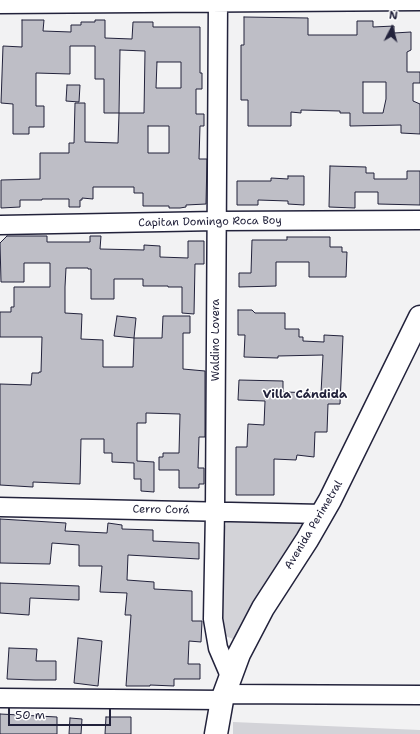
<!DOCTYPE html>
<html>
<head>
<meta charset="utf-8">
<style>
  body { margin:0 }
  #map { position:relative; width:420px; height:734px; overflow:hidden; background:#f2f2f3; font-family:"Shantell Sans",sans-serif }
  canvas { display:block }
  .north { position:absolute; left:372px; top:8px; width:40px; height:40px; -webkit-text-stroke:3px #fff; paint-order:stroke; rotate:6deg; font-size:11px; font-weight:700; line-height:16px; text-align:center; color:#22223b }
  .north::after { content:''; display:block; margin:auto; width:14px; height:18px; background:#22223b; clip-path:polygon(50% 0,100% 100%,50% 72%,0 100%) }
  .scale { position:absolute; left:8px; top:708px; width:103px; height:18px; box-sizing:border-box; border:2px solid #22223b; border-top:0; padding-left:5px; font-size:12px; line-height:14px; white-space:nowrap; color:#22223b; -webkit-text-stroke:3px #fff; paint-order:stroke }
</style>
</head>
<body>
<div id="map">
<canvas width="420" height="734"></canvas>
<div class="north">N</div>
<div class="scale">50 m</div>
</div>
<script>
const context = document.querySelector('canvas').getContext('2d');
context.lineJoin = 'round';
function fillPath(path, color) { context.fillStyle = color; context.fill(path, 'evenodd'); }
const poly = rows => new Path2D(rows.map(r => 'M' + r).join(''));
function trace(path, color, width, dash) { context.strokeStyle = color; context.lineWidth = width; context.lineCap = dash ? 'butt' : 'round'; context.setLineDash(dash || []); context.stroke(path); }
function write(font, color, halo, rows, align = 'center') {
  context.font = font + ' "Shantell Sans",sans-serif'; context.lineWidth = 3; context.setLineDash([]); context.textBaseline = 'middle'; context.strokeStyle = halo; context.fillStyle = color; for (const [text, x, y, turn = 0] of rows) {
    context.save(); context.translate(x, y); context.rotate((+turn || 0) * Math.PI / 180); context.textAlign = isNaN(turn) ? turn : align; if (halo) context.strokeText(text, 0, 0); context.fillText(text, 0, 0); context.restore();
  }
}
fillPath(poly([
  [227,521,303,522,305,526,237,637,233,639,223,635,220,630,224,529],
  [233,722,420,730,420,734,233,734]
]), '#d3d3d8');
const building = poly([
  [244,17,308,18,308,35,357,35,357,21,373,21,373,27,394,26,394,33,411,32,411,50,407,52,407,72,420,72,420,83,413,83,413,101,420,104,420,134,401,133,401,125,350,126,350,113,340,113,340,111,301,110,301,113,291,112,291,126,248,126,248,100,241,100,241,45,244,45,244,17],
  [363,82,386,82,386,99,383,113,363,113,363,82],
  [22,20,44,20,43,31,71,32,71,25,81,25,81,22,95,22,95,20,105,20,105,38,132,39,133,22,153,22,153,27,200,27,200,73,202,73,202,89,196,89,196,114,204,114,204,126,200,126,199,159,207,159,206,204,186,205,186,207,180,208,169,208,169,206,143,206,143,193,134,193,134,187,93,187,93,199,82,198,82,200,80,200,80,207,69,207,69,199,42,199,42,200,20,200,20,207,1,208,1,180,40,179,40,153,69,153,69,143,74,143,75,103,85,103,85,142,118,143,119,113,104,113,104,79,95,79,95,46,70,46,70,74,36,73,36,106,44,106,44,127,29,127,29,134,13,134,13,104,1,103,3,46,22,47,22,20],
  [120,50,145,51,144,113,119,113,120,50],
  [157,62,181,62,181,88,156,88,157,62],
  [148,126,169,126,169,153,148,153,148,126],
  [67,85,80,85,79,102,66,101,67,85],
  [330,166,366,167,366,173,374,173,374,179,407,179,407,171,420,171,420,205,378,204,378,192,355,192,355,208,329,207,330,166],
  [288,176,304,176,304,205,288,204,288,201,258,200,258,205,237,205,237,181,271,181,271,178,288,179,288,176],
  [7,236,47,236,47,242,90,242,90,236,101,236,100,249,144,250,144,245,160,246,160,257,188,258,188,241,204,241,204,264,195,264,194,314,182,313,182,287,168,287,168,286,143,286,143,279,114,279,114,299,91,299,91,269,88,269,88,268,66,268,65,287,65,313,82,314,81,339,103,340,103,367,133,367,134,338,162,338,163,316,190,316,190,333,183,333,183,369,205,371,205,437,199,437,198,468,204,468,204,484,199,484,199,488,179,488,179,470,159,470,159,457,163,457,163,453,179,453,180,414,146,413,146,423,137,423,137,461,154,462,154,492,141,491,141,479,134,479,134,463,112,462,112,453,104,453,104,439,81,439,80,484,33,482,33,487,0,485,0,384,31,385,32,373,39,373,39,372,41,372,42,337,0,337,0,312,11,312,11,307,14,307,14,287,50,287,50,263,24,263,24,282,1,282,0,243,7,236],
  [287,237,330,237,330,247,342,247,342,252,347,252,346,277,309,277,309,262,276,262,276,286,239,287,239,273,251,273,252,240,287,240,287,237],
  [238,310,252,310,255,313,285,313,285,329,299,329,299,337,303,337,303,341,324,342,324,335,343,336,340,404,328,404,327,432,315,432,314,457,297,455,296,460,274,459,274,495,236,495,236,447,247,447,248,424,264,425,265,401,238,400,239,380,283,381,283,392,321,393,323,355,278,356,278,358,244,357,245,335,238,335,238,310],
  [117,316,136,318,134,338,114,336,117,316],
  [0,519,66,523,65,531,107,533,108,523,122,525,122,529,153,530,153,541,199,543,199,559,128,555,127,580,154,582,154,589,192,591,192,621,202,621,201,642,189,641,188,664,200,664,200,679,174,679,174,686,150,685,150,686,126,686,131,615,125,615,127,593,100,592,102,566,79,566,79,545,52,543,50,564,0,563,0,519],
  [0,583,79,586,79,600,30,598,29,615,0,613,0,583],
  [78,638,102,641,98,686,74,683,78,638],
  [9,648,37,649,36,661,56,661,56,680,35,680,7,679,9,648],
  [0,714,57,717,57,734,0,734,0,714],
  [106,717,131,717,131,734,105,734,106,717],
  [70,718,82,719,81,734,69,734,70,718]
]);
fillPath(building, '#bebec6');
trace(building, '#22223b', 1);
const minor = poly([
  [218,0,215,511,213,619,218,648,230,676],
  [0,4,420,1],
  [0,225,217,221,420,220],
  [0,507,323,514],
  [224,694,420,695],
  [0,698,222,700]
]);
const major = poly([
  [216,734,222,700,239,654,263,608,307,540,330,500,420,317]
]);
trace(minor, '#22223b', 21);
trace(major, '#22223b', 25);
trace(minor, '#fff', 18);
trace(major, '#fff', 22);
write('11px', '#22223b', '#fff', [
  ["Capitan Domingo Roca Boy",210,222,-1],
  ["Waldino Lovera",216,340,-90],
  ["Cerro Corá",161,510,1],
  ["Avenida Perimetral",314,525,-59]
]);
write('bold 12px', '#22223b', '#fff', [
  ["Villa Cándida",305,395]
]);
</script>
</body>
</html>
